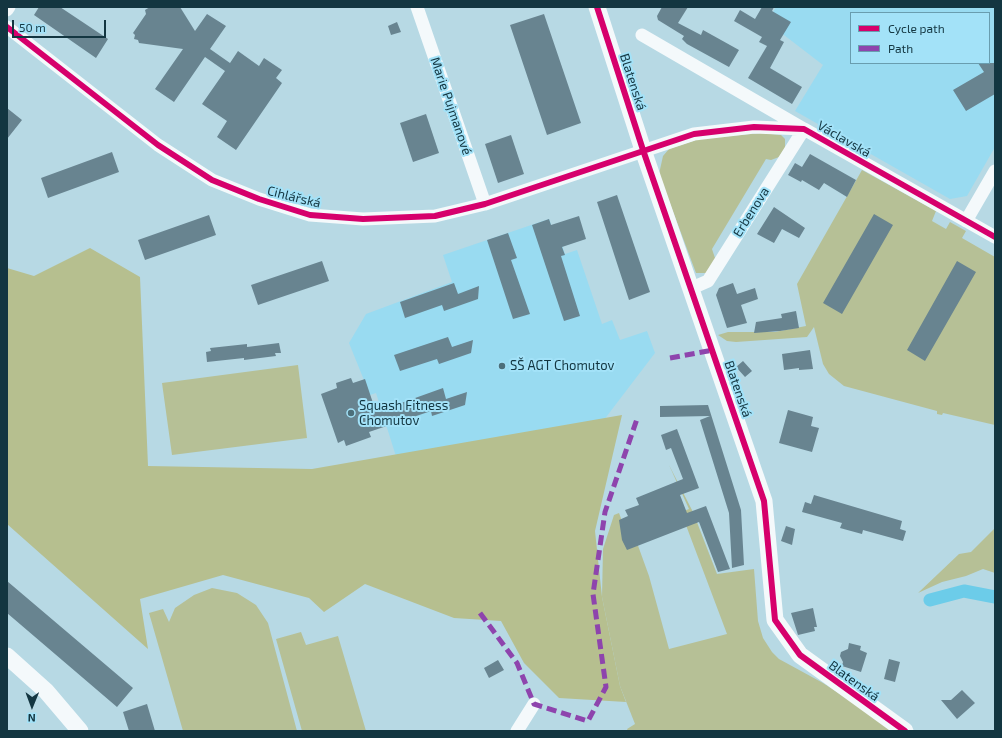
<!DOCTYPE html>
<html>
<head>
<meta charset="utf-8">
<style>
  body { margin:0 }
  #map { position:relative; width:1002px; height:738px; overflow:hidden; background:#b7d9e4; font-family:"Exo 2",sans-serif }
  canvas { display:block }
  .frame { position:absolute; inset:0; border:8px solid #133641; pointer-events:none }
  .legend { position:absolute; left:850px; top:12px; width:140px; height:52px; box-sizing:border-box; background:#a3e2f8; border:1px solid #699daf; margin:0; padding:5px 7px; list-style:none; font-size:12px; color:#133641 }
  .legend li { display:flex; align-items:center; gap:8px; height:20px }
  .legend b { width:20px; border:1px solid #699daf }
  .north { position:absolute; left:12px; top:686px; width:40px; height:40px; -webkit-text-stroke:3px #a3e2f8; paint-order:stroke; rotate:181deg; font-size:11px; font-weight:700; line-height:16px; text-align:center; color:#133641 }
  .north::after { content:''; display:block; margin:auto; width:14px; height:18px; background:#133641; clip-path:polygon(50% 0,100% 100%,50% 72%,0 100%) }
  .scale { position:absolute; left:12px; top:20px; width:94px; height:18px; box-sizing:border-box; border:2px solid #133641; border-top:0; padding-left:5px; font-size:12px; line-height:14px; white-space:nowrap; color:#133641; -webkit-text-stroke:3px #a3e2f8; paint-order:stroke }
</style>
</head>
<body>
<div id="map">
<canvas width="1002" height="738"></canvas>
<div class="frame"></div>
<ul class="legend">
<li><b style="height:5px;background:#d6006c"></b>Cycle path</li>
<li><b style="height:5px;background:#8e44ad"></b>Path</li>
</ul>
<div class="north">N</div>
<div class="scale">50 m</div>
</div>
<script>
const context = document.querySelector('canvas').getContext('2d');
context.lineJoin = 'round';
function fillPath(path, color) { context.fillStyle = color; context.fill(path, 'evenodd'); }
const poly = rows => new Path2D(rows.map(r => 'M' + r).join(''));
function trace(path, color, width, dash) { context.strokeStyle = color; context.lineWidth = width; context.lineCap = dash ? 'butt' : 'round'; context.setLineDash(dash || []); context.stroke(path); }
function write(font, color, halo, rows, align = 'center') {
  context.font = font + ' "Exo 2",sans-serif'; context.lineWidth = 4; context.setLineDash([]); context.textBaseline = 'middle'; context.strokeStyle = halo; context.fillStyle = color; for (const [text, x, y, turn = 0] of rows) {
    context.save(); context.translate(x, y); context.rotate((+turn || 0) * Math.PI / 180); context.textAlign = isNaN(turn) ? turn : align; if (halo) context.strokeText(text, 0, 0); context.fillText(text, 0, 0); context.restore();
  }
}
fillPath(poly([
  [776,7,995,7,995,147,967,196,950,199,795,111,823,65,767,22],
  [851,13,989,13,989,63,851,63],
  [549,219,552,227,555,226,565,254,577,250,602,324,612,320,620,340,647,331,655,353,536,509,400,469,376,393,370,395,349,343,366,314,452,282,443,255]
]), '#99dbf1');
fillPath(poly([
  [761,133,781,135,785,139,785,148,779,157,771,160,766,159,712,249,716,261,708,273,696,273,659,174,663,156,669,149,699,139],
  [862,170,936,211,932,221,946,229,950,222,966,231,962,238,995,257,995,425,943,413,942,415,937,414,937,411,844,386,829,374,823,364,814,327,807,337,736,342,727,341,718,335,728,332,775,332,806,326,797,284],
  [298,365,307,438,172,455,162,383],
  [669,465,693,512,717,574,754,569,758,621,763,638,772,652,779,659,823,683,866,711,891,731,628,731,627,729,635,724,620,686,602,597,603,549,614,515,619,513,622,521,628,518,649,576,669,649,727,634,681,512,689,509],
  [995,528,995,573,983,569,966,576,942,582,918,593,959,554,971,552],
  [212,588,237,593,256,605,268,623,297,731,183,731,149,613,163,609,169,622,175,608,194,595],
  [301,632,306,645,338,636,366,731,302,731,276,639]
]), '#b6c096');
fillPath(poly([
  [90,248,140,277,148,466,312,469,622,415,595,531,602,597,620,686,626,702,559,698,524,663,501,621,454,618,365,584,324,612,309,598,223,575,140,599,148,649,7,524,7,268,34,276]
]), '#b6bf8f');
trace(poly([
  [930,600,964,591,995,597]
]), '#6ccce9', 13);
fillPath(poly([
  [39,7,60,7,108,39,96,58,34,15],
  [150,7,180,7,195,31,207,14,226,26,210,49,230,63,238,51,259,66,264,58,282,70,276,78,282,83,236,150,217,137,227,121,202,104,225,71,205,57,174,102,155,89,183,49,139,43,138,40,134,39,135,35,133,33,146,14,145,10],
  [662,7,688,7,678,23,701,35,703,30,739,50,729,67,687,44,682,39,684,36,658,20,657,16],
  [762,7,774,7,772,11,791,22,780,40,784,42,770,68,802,87,792,104,748,78,767,46,759,42,762,37,734,21,740,10,755,19],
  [544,14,581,123,547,135,510,25],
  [397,22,401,32,391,35,388,26],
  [978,63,995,63,995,94,966,111,953,90,984,72],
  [7,108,22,120,7,139],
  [426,114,439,153,413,162,400,123],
  [511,135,524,174,498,183,485,144],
  [112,152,119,172,48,198,41,178],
  [810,154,856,180,847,197,824,183,819,190,802,180,801,182,788,175,795,163,802,167],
  [617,195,650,292,629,300,597,202],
  [774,207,805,228,799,238,782,229,774,243,757,234],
  [874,214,893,225,842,314,823,303],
  [209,215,216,235,145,260,138,240],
  [579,216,586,239,562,247,565,255,561,256,580,316,564,321,532,225,549,219,551,225],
  [508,233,517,258,511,260,530,314,513,319,487,240],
  [322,261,329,281,258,305,251,285],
  [957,261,976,272,925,361,907,350],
  [454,283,458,294,479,286,478,299,444,311,442,305,405,318,400,302],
  [733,283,737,294,755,288,758,299,741,305,747,323,727,328,716,295,719,288],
  [796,311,799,328,780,331,754,333,756,322,782,318,781,314],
  [448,337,452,347,473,340,471,353,439,364,437,359,400,371,394,355],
  [279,343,281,353,275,353,276,356,244,360,244,358,207,362,206,352,211,351,210,348,247,344,247,347],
  [810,350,813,369,799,370,799,368,784,370,782,354],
  [743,361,752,371,745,377,736,367],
  [351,378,353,383,365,379,376,412,443,388,446,399,467,392,465,405,432,416,431,411,369,432,371,437,346,446,344,440,338,443,321,394,337,388,336,383],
  [708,405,741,510,744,565,732,568,729,513,700,420,710,416,660,417,660,406],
  [788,410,813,417,811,426,819,428,812,452,779,443],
  [677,429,699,488,680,495,687,513,706,506,730,569,718,572,699,522,627,550,622,540,619,520,628,516,625,510,639,505,636,498,683,479,671,448,666,450,661,435],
  [814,495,902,521,900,529,906,531,903,541,863,530,862,534,840,528,842,523,802,512,805,502,811,504],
  [786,526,795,529,792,545,781,541],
  [7,581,133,688,117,707,7,613],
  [813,608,817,627,814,627,815,631,798,635,791,613],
  [849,643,861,646,860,650,867,653,861,672,842,666,843,662,840,656,841,652,848,649],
  [889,659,900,662,895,682,884,679],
  [498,660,504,670,489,678,484,668],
  [962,690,975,703,957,719,941,700,951,700],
  [147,704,155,731,129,731,123,712]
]), '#688490');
trace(poly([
  [417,7,485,204],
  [7,10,9,7],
  [7,27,158,145,212,180,259,199,310,215,363,219,435,216,485,204,694,134,754,127,804,129,995,237],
  [642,35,804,129,708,281,692,288],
  [966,221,995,171],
  [517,731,534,704]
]), '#f4f9fb', 13);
trace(poly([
  [597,7,643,150,764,501,775,620,800,655,905,731],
  [7,656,46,691,80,731]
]), '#f4f9fb', 17);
trace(poly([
  [670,358,713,350],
  [480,613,517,663,534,704,588,721,606,687,593,594,605,512,638,416]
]), '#8e44ad', 5, [10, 5]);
trace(poly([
  [597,7,643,150,764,501,775,620,800,655,905,731],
  [7,27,158,145,212,180,259,199,310,215,363,219,435,216,485,204,694,134,754,127,804,129,995,237]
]), '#d6006c', 6);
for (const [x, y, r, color] of [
  [502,366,4,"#4c6f7a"],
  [351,413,4,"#4c6f7a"]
]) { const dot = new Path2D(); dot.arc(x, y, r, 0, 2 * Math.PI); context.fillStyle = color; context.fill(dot); trace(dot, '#a3e2f8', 1.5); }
write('13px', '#133641', '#a3e2f8', [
  ["Blatenská",633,82,72],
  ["Marie Pujmanové",451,106,71],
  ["Václavská",844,139,30],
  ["Cihlářská",294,197,14],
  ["Erbenova",751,212,-58],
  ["Blatenská",738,389,71],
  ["Blatenská",854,681,36]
]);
write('13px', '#133641', '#a3e2f8', [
  ["SŠ AGT Chomutov",510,366],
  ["Squash Fitness",359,406],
  ["Chomutov",359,421]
], 'left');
</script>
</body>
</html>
